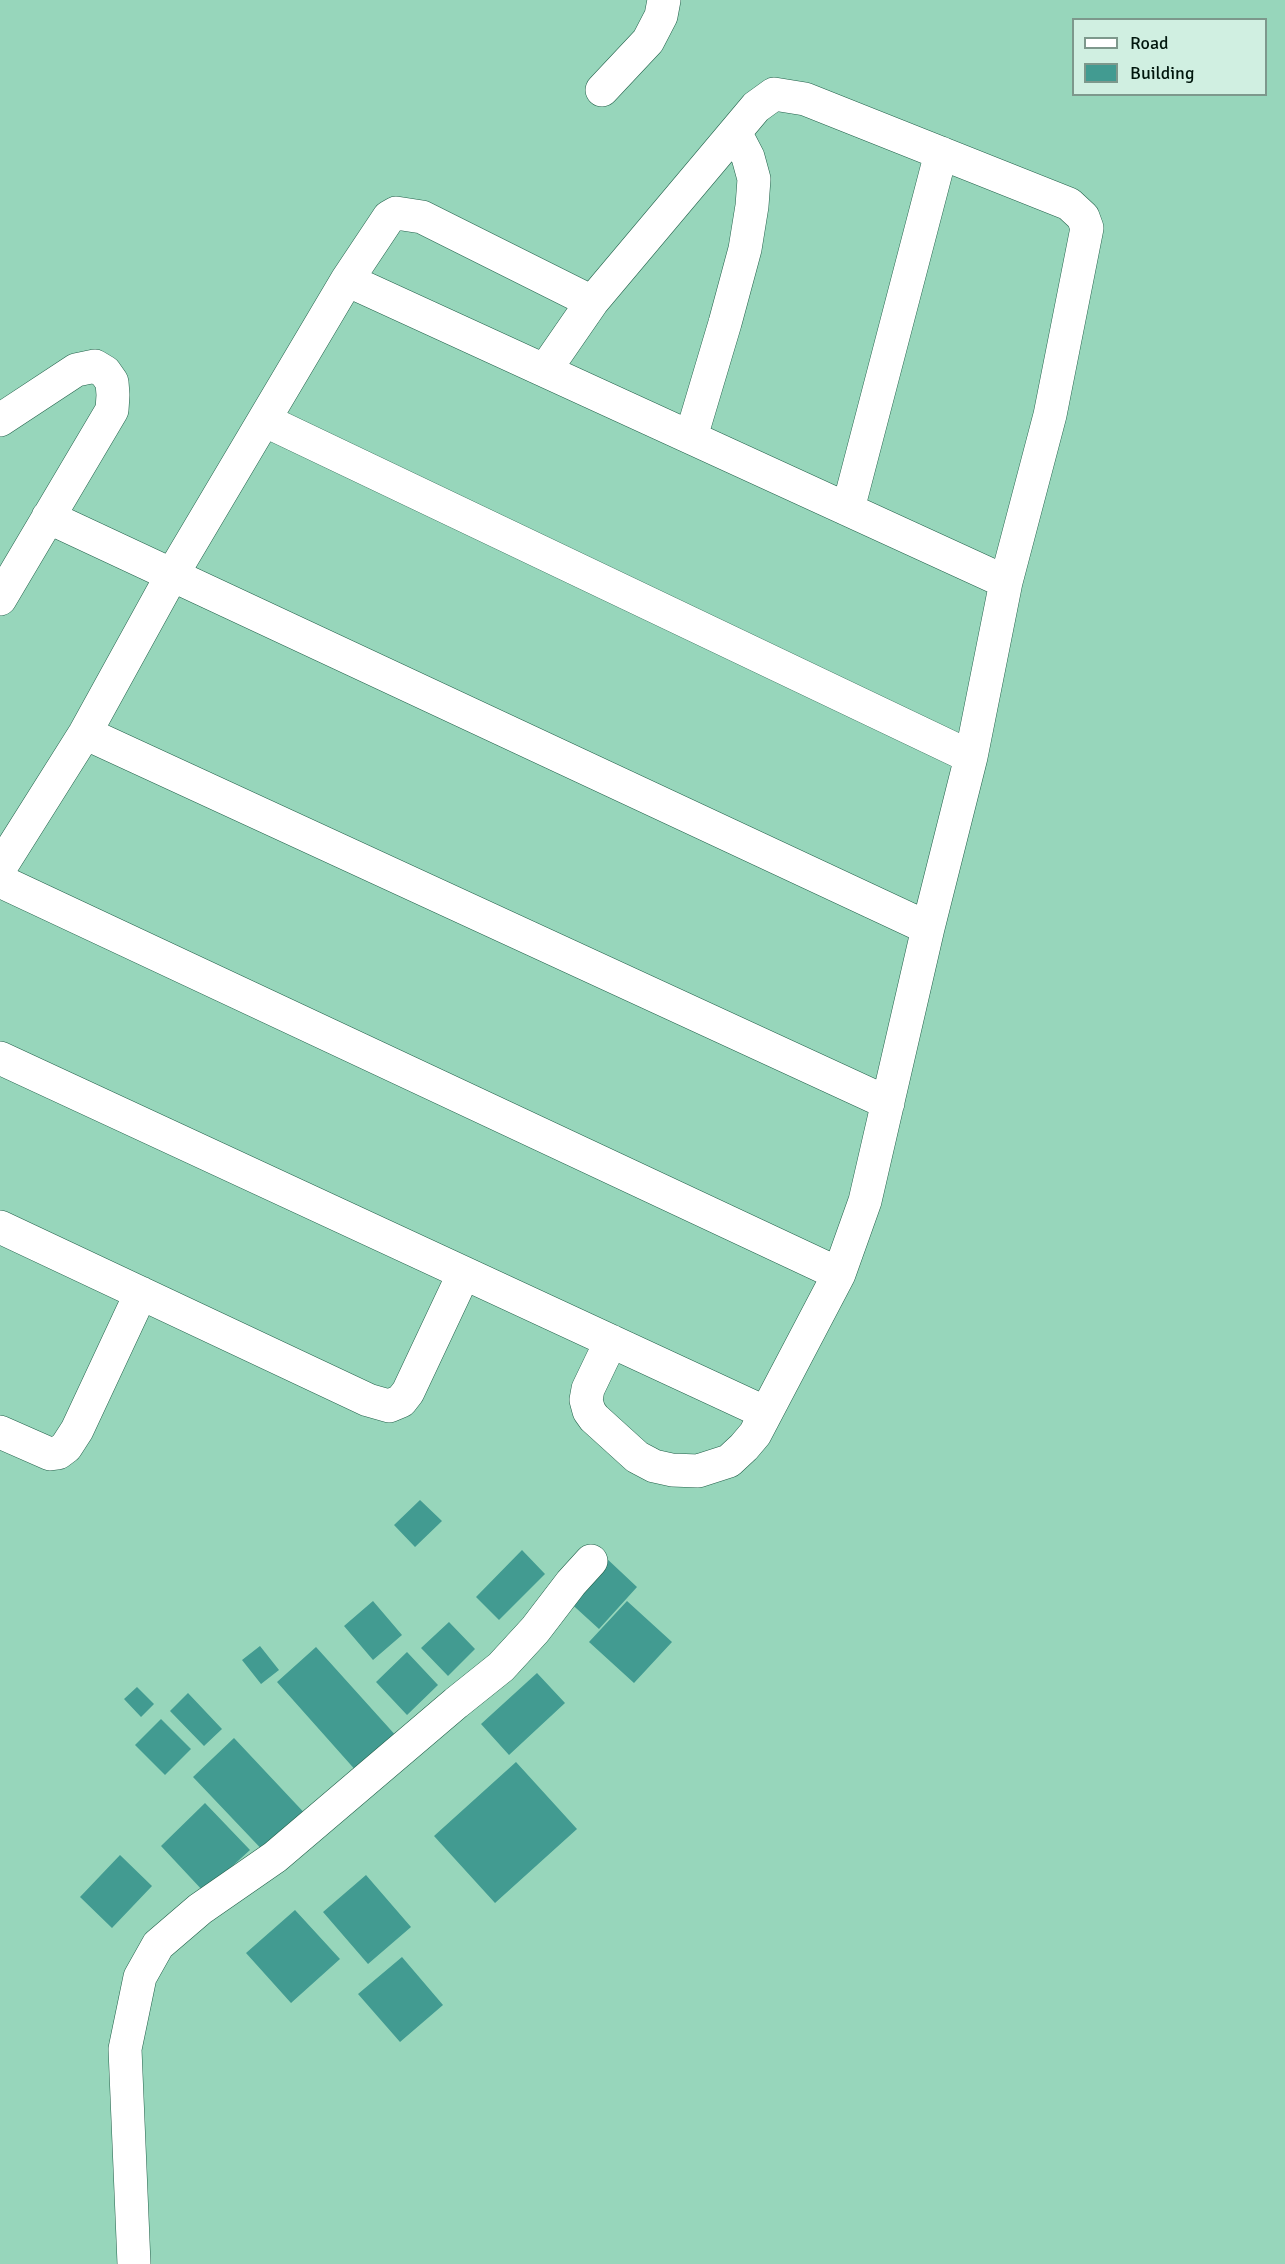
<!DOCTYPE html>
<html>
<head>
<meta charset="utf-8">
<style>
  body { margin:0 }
  #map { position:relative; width:1285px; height:2264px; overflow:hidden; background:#97d6bb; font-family:Signika,sans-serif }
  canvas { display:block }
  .legend { position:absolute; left:1072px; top:18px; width:195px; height:78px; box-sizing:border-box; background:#d0efe1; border:2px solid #7d988c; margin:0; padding:8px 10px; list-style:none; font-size:18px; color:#00160d }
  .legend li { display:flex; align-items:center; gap:12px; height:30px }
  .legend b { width:30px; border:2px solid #7d988c }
</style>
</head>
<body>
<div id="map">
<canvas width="1285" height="2264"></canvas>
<ul class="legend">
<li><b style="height:8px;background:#fff"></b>Road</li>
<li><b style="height:16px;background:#429b91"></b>Building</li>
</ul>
</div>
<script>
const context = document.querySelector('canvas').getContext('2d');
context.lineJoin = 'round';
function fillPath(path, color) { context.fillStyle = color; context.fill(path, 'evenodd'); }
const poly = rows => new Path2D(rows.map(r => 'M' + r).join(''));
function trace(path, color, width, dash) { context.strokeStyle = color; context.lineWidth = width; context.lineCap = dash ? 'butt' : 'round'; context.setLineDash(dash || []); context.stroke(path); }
fillPath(poly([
  [420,1500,442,1521,415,1547,394,1525],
  [522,1550,545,1574,499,1620,476,1597],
  [604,1556,637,1587,599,1629,565,1598],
  [373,1601,402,1635,373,1660,344,1626],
  [627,1601,672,1642,634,1683,589,1642],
  [449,1622,475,1649,448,1676,421,1648],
  [260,1646,279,1670,261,1684,242,1660],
  [316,1647,398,1738,358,1773,277,1682],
  [407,1652,438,1685,407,1715,376,1682],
  [537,1673,565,1703,509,1755,481,1724],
  [137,1687,154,1704,141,1717,124,1699],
  [188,1693,222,1729,204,1746,170,1711],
  [161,1719,191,1749,165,1775,135,1745],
  [234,1738,311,1820,270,1858,193,1777],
  [516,1762,577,1829,495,1903,434,1836],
  [205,1803,250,1850,204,1892,161,1846],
  [120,1855,152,1886,112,1928,80,1897],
  [366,1875,411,1927,368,1964,323,1912],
  [295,1910,340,1959,291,2003,246,1953],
  [402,1957,443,2005,400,2042,358,1994]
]), '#429b91');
const minor = poly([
  [602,90,648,41,661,16,664,0],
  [347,280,1006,582],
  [545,370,592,302,756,107,774,94,805,99,1069,204,1083,217,1087,228,1050,415,1006,582,971,757,928,928,865,1201,839,1274,755,1434,744,1447,729,1461,698,1471,672,1470,654,1466,637,1457,594,1418,589,1411,586,1400,588,1389,611,1341],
  [0,420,76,370,95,366,105,372,112,382,113,395,112,410,0,599],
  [264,420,971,757],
  [691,437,725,323,745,249,752,206,754,179,748,157,735,132],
  [848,509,941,153],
  [48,517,928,928],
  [85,733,888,1103],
  [0,868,85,733,172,575,347,280,389,217,396,213,422,217,592,302],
  [0,881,839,1274],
  [0,1058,766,1413],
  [0,1227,368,1400,389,1406,401,1401,408,1392,464,1273],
  [0,1432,50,1454,58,1453,66,1447,77,1430,141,1293],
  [134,2264,125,2049,140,1977,158,1945,200,1909,275,1857,456,1703,501,1667,535,1630,571,1583,591,1561]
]);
trace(minor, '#22614a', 34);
trace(minor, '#fff', 33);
</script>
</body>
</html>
